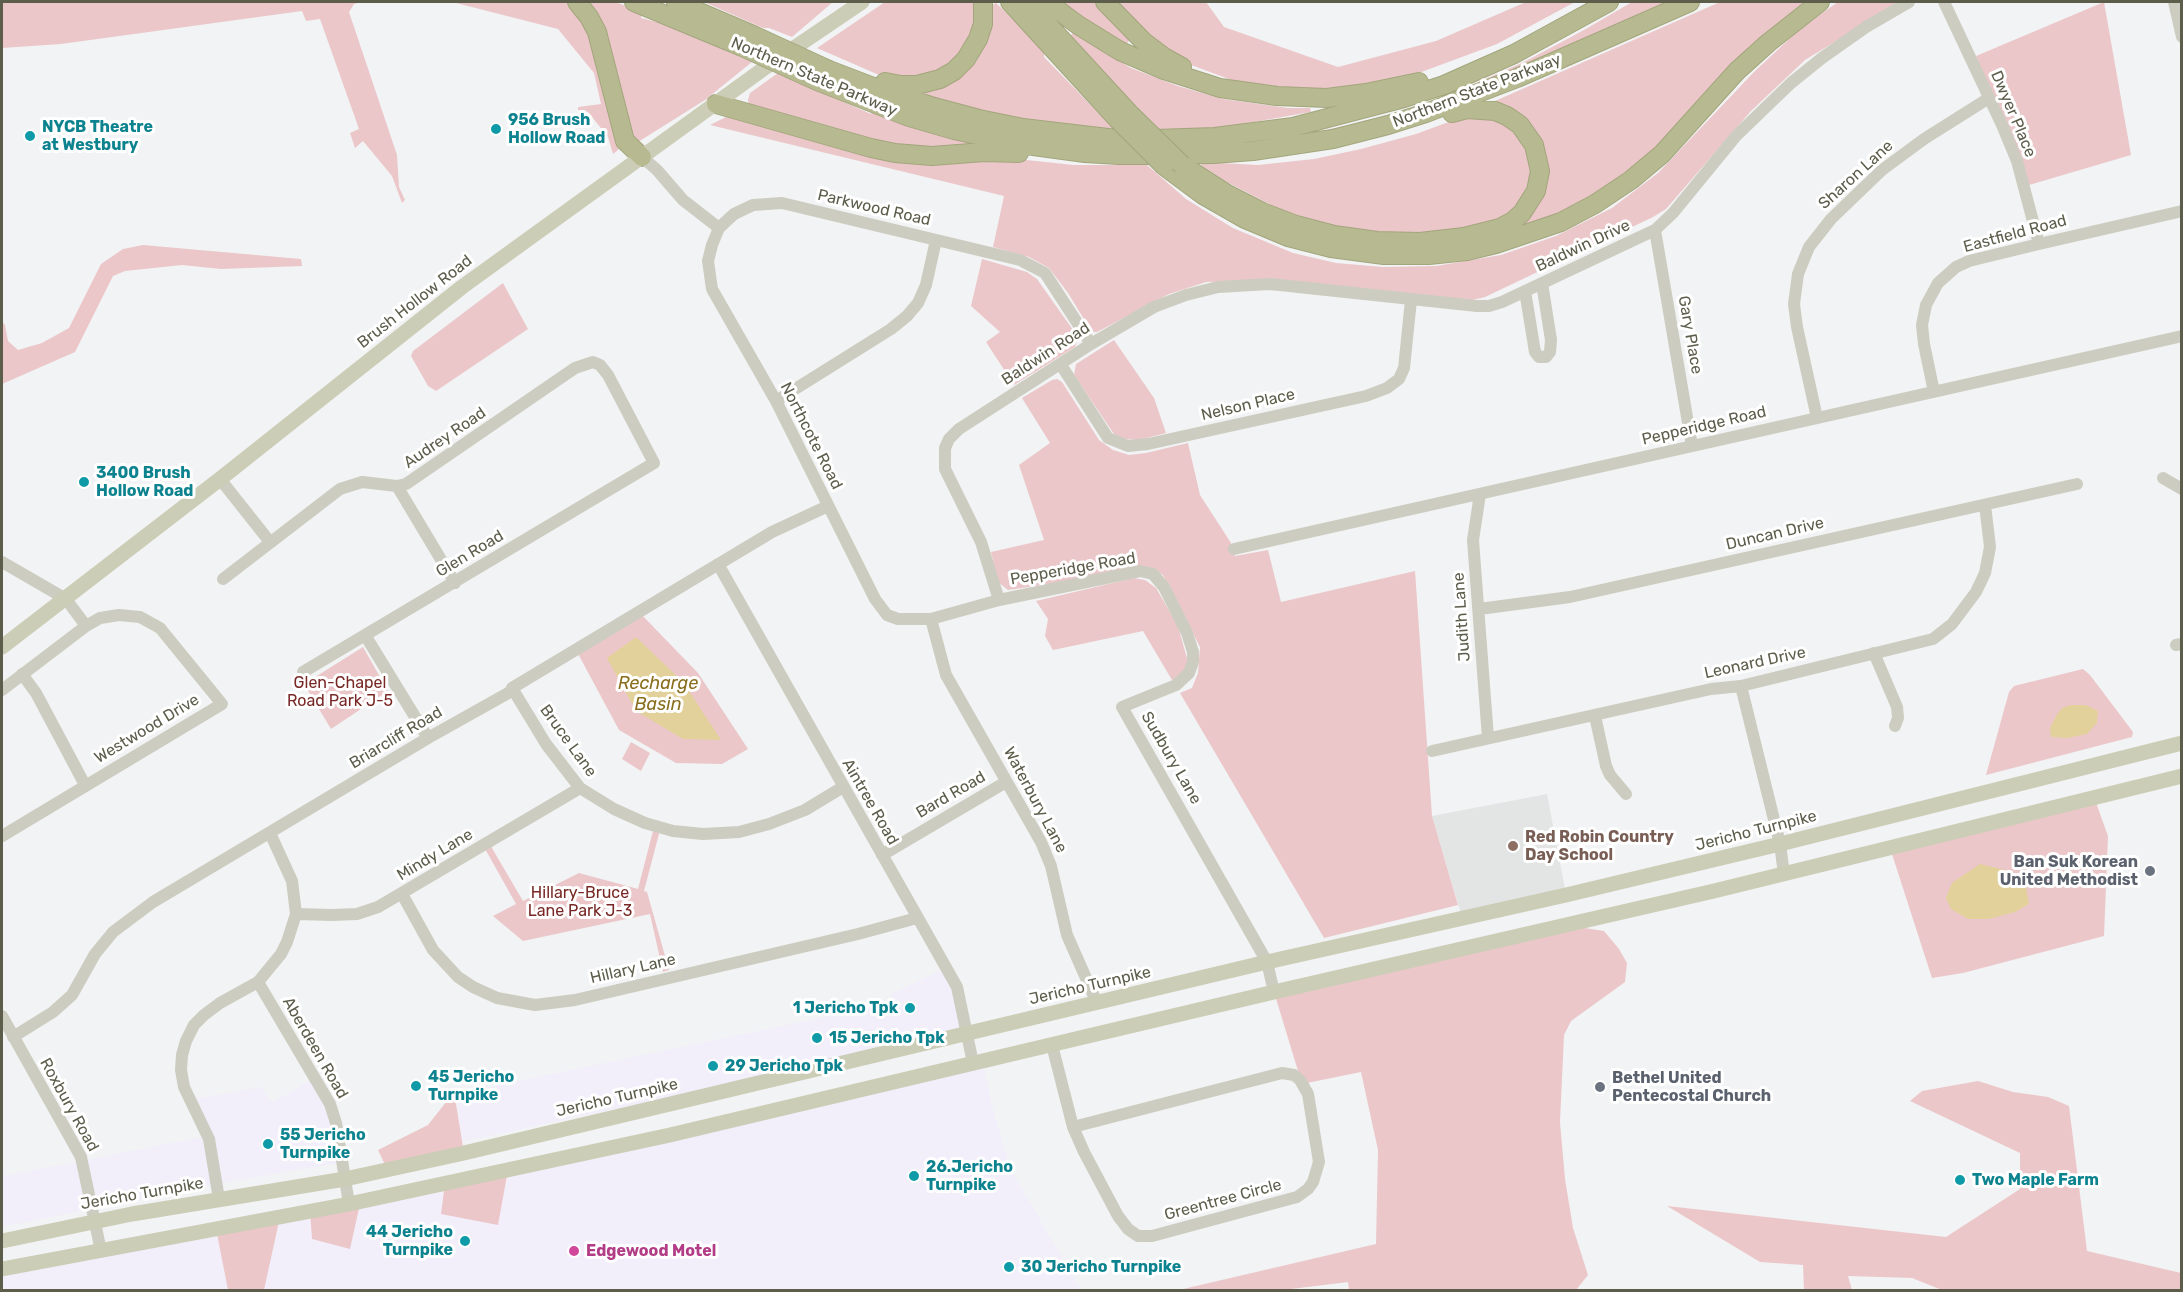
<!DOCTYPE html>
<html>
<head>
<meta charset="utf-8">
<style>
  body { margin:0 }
  #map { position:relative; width:2183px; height:1292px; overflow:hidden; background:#f2f3f4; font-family:Rubik,sans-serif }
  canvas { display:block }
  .frame { position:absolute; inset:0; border:3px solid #5d5d4c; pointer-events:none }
</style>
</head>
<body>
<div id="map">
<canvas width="2183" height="1292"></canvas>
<div class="frame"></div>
</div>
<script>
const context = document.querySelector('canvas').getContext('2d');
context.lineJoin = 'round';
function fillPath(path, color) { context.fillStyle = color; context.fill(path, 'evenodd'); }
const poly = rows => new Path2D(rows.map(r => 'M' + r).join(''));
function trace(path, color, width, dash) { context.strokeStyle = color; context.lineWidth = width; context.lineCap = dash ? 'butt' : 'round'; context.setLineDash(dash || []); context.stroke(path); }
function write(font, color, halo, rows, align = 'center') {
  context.font = font + ' Rubik,sans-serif'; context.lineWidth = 6; context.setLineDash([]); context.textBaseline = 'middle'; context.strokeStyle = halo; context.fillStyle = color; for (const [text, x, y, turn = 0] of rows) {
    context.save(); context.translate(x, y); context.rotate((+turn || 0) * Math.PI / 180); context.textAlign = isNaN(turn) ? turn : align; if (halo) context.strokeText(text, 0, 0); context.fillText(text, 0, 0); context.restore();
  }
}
fillPath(poly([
  [946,968,966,1034,460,1142,456,1094,892,1003,891,994],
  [982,1061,994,1114,1011,1170,1081,1290,2,1290,2,1275],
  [314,1078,328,1106,339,1163,210,1185,2,1227,2,1167,4,1176,207,1136,189,1100,261,1087,272,1103]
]), '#f2effb');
fillPath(poly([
  [1547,794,1565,889,1461,914,1432,816]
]), '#e3e5e5');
fillPath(poly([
  [2,2,361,2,354,4,349,12,397,155,399,187,405,200,402,203,392,176,363,141,355,148,350,133,359,129,320,19,306,21,302,11,61,44,2,48],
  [452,2,567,2,581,14,593,38,620,143,618,150,613,154,608,137,588,112,578,110,578,107,601,104,594,73,558,29],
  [585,2,613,2,621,4,642,13,641,18,665,24,752,62,705,100,638,142,635,137,630,139],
  [704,2,833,2,792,37,769,28,763,28],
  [885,2,977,2,978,18,958,64,930,78,898,77,879,75,817,48],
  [1060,2,1097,2,1131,38,1126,45,1088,23],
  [1113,2,1206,2,1224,27,1338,67,1436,41,1526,2,1575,2,1497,44,1397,81,1314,90,1237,82,1183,62,1136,27],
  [1632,2,1668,2,1461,92,1356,127,1307,134,1354,124,1403,111,1460,90,1524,62,1584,30],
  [1720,2,1806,2,1751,45,1706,93,1677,131,1605,191,1566,212,1518,231,1510,228,1542,153,1497,107,1495,101],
  [1838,2,1900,2,1805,60,1751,111,1666,209,1653,217,1485,297,1468,301,1262,281,1206,282,1169,294,1097,332,1094,332,1090,329,1068,293,1049,268,1029,257,993,247,1004,196,710,125,728,116,874,156,1007,158,1074,165,1147,165,1186,199,1233,228,1293,253,1336,263,1383,267,1436,266,1501,255,1556,236,1612,208,1658,173,1754,72,1802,27],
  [2104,2,2131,155,2029,185,1976,56],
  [996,3,1026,32,1044,52,1044,57,1115,130,1159,130,1069,37,1073,33,1131,68,1178,86,1223,99,1288,108,1310,108,1311,112,1208,130,1105,132,1026,124,906,93,956,79,976,62,986,42,993,20,993,5],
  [778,73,871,114,872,112,994,147,905,150,749,106,748,100,750,93],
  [1465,116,1489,117,1511,128,1524,145,1530,162,1531,181,1526,198,1514,212,1496,223,1438,234,1383,234,1325,226,1286,213,1225,181,1201,165,1202,162,1258,165,1314,159,1361,149,1416,134],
  [143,245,301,259,302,266,221,269,182,265,125,271,113,276,75,352,2,384,2,321,5,325,8,341,18,350,42,343,69,328,101,264,123,249],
  [982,259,1027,272,1037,279,1078,337,1075,347,1014,385,986,342,1000,332,971,306],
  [503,283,528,329,436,391,428,386,411,356,413,351],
  [1114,340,1154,398,1166,433,1139,440,1124,439,1114,434,1074,375,1076,364],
  [1057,379,1062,382,1099,440,1113,450,1129,455,1146,453,1188,443,1200,495,1231,543,1235,556,1268,550,1281,602,1415,571,1432,816,1458,905,1324,938,1180,693,1192,688,1198,673,1200,647,1163,575,1154,569,1008,590,998,582,991,552,1044,540,1019,465,1050,443,1022,398,1052,380],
  [1134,578,1145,580,1156,588,1178,626,1188,662,1185,671,1180,677,1172,680,1143,631,1053,650,1045,636,1048,619,1036,601],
  [639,612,698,673,748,749,722,764,676,763,619,730,576,650],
  [363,647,388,691,331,729,304,684],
  [2083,669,2090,675,2133,732,2132,737,1986,775,2009,692,2014,686],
  [631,742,650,753,641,771,622,759],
  [2094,797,2108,836,2104,936,1963,973,1932,978,1890,848],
  [654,827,660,830,644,891,647,892,669,970,663,972,650,914,523,941,493,916,516,904,484,847,489,843,523,901,579,873,638,889],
  [1565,925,1604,931,1619,949,1627,963,1625,982,1571,1021,1564,1035,1560,1122,1565,1179,1573,1228,1588,1275,1576,1290,1349,1290,1348,1282,1283,1290,1179,1290,1376,1244,1378,1150,1361,1072,1302,1084,1274,992],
  [1978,1081,2013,1092,2048,1097,2069,1106,2087,1251,2181,1273,2181,1290,1942,1290,1912,1278,1848,1276,1852,1290,1804,1290,1803,1265,1760,1262,1667,1206,1946,1237,2020,1189,2020,1153,1910,1101,1922,1091],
  [454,1092,464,1153,387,1169,378,1150,428,1125],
  [508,1170,498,1225,441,1214,445,1183],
  [360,1204,350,1249,312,1239,310,1211],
  [280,1217,264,1290,228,1290,216,1229]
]), '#ebc7ca');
fillPath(poly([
  [636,637,683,682,721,740,683,739,636,711,607,658],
  [2071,705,2086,705,2098,711,2097,723,2087,734,2067,738,2051,737,2050,728,2056,716,2062,708],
  [1980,864,2009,871,2026,887,2029,904,2015,912,1989,919,1968,919,1951,909,1946,898,1952,883]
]), '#e2d19a');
const highway = poly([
  [577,2,589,17,597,32,625,141,642,157],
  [634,2,740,46],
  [676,2,753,35],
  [1010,2,1119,121],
  [1027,2,1131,115],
  [1047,2,1078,25,1120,51,1164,70,1220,88,1277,96,1327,98,1366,93,1419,82],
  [1105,2,1144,42,1164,57,1182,67],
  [829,70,876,88,934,107,979,119,1023,128,1125,140,1215,137,1293,127,1404,98,1444,85,1514,54,1609,2],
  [817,81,909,117,954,130,1019,144,1085,153,1119,155,1213,154,1253,151,1333,139,1388,125,1426,113,1517,78,1690,2],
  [885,82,901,85,917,85,940,79,954,71,966,59,978,39,983,24,983,2],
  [716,104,871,148,895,153,932,156,984,152,1019,153],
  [1182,165,1227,194,1262,212,1296,225,1334,235,1377,241,1420,242,1464,237,1500,228,1513,221,1522,213,1536,191,1540,171,1534,145,1520,125,1507,116,1495,111,1467,109,1452,113],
  [1164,166,1203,195,1245,219,1288,237,1331,248,1384,255,1429,255,1467,251,1496,244,1561,222,1595,204,1631,180,1662,154,1737,71,1768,43,1820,2]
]);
trace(highway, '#a3a67c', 20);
trace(poly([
  [1944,2,2002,125,2017,161,2039,244],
  [2174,2,2182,37],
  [642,157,657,170,683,200,719,228,734,214,753,205,782,203,1020,260,1045,273,1091,344],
  [719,228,712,245,708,261,712,289,776,401,875,599,887,615,898,619,931,619,999,600,1140,571,1153,574,1164,587,1187,633,1193,652,1193,662,1189,673,1176,685,1122,707,1267,962,1274,992],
  [1655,230,1692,446],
  [1525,291,1535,352,1539,357,1546,357,1550,352,1551,340,1542,283],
  [1061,365,1108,438,1128,446,1148,444,1366,396,1387,388,1399,379,1404,368,1411,300],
  [1934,392,1924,344,1922,325,1926,305,1938,283,1956,267,1969,261,2039,244,2182,211],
  [776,401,891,329,907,316,918,303,926,285,936,240],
  [1817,418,1797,327,1794,304,1798,274,1809,247,1831,219,1882,170,1924,139,1989,98],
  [2163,478,2182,489],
  [220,479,270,542],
  [397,486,455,583],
  [1480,494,1473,540,1488,738],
  [1234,549,2182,336],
  [2,562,66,599,86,626,100,618,119,615,140,617,160,628,222,704,2,836],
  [718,564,957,987,973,1063],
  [223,579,340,489,362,482,397,486,406,484,575,368,593,362,600,365,608,375,654,463,303,672],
  [999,600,981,542,945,469,945,448,949,439,959,429,1091,344,1154,307,1186,295,1218,287,1270,284,1477,306,1489,306,1502,302,1655,230,1673,213,1736,136,1791,83,1822,58,1866,27,1909,2],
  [1479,609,1570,597,2077,484],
  [931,619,946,675,1041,842,1051,866,1067,935,1097,1003],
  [365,635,428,738],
  [2176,645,2182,644],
  [1874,653,1897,707,1898,718,1895,726],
  [22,674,36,693,85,785],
  [1741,686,1780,844,1784,874],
  [512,688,546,744,580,788,614,809,645,823,673,831,703,834,739,832,769,824,805,810,843,787],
  [2,690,86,626],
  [1595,716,1606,766,1610,775,1626,794],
  [1432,751,1711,689,1741,686,1933,639,1952,624,1976,592,1985,573,1990,547,1985,505],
  [882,855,1006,782],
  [402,894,433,950,458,977,473,987,497,998,535,1005,575,1000,858,934,917,918],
  [296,914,332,915,357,914,378,907,580,788],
  [258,982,330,1104,336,1123,349,1204],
  [2,1016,81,1157,101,1251],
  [13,1037,53,1012,72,995,95,954,113,932,153,902,428,738,510,692,512,688,772,532,828,506],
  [1052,1045,1073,1127],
  [1282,1073,1294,1075,1300,1080,1308,1094,1319,1162,1313,1182,1308,1189,1297,1197,1152,1236,1138,1236,1128,1229,1118,1216,1084,1152,1073,1127,1282,1073],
  [219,1199,209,1139,184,1087,181,1070,182,1055,186,1041,194,1025,204,1015,220,1003,258,982,281,954,287,942,296,914,292,881,270,833]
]), '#cccdc0', 12);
trace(poly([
  [2,647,220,479,462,287,766,67,862,2],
  [2,1241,132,1214,345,1179,464,1153,1267,962,1566,895,1780,844,2182,743],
  [2,1269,349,1204,670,1135,1274,992,1714,891,2182,776]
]), '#cccdb6', 15);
trace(highway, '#b7ba90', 18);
const highwayBridge = poly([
  [753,35,829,70],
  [740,46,817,81],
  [1131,115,1182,165],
  [1119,121,1164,166]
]);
trace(highwayBridge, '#a3a67c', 20, []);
trace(highwayBridge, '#b7ba90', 18);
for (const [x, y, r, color] of [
  [496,129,6,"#0f9aa8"],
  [30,136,6,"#0f9aa8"],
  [84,482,6,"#0f9aa8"],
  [1513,846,6,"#8d6e63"],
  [2150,871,6,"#6b7280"],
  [910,1008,6,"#0f9aa8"],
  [817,1038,6,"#0f9aa8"],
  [713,1066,6,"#0f9aa8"],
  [416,1086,6,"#0f9aa8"],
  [1600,1087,6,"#6b7280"],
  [268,1144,6,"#0f9aa8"],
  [914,1176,6,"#0f9aa8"],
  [1960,1180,6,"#0f9aa8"],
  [465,1241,6,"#0f9aa8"],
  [574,1251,6,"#d1479c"],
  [1009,1267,6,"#0f9aa8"]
]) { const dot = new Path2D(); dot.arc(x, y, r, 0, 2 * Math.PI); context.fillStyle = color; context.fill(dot); trace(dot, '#fff', 2); }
write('16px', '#5d5d4c', '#fff', [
  ["Northern State Parkway",814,77,23],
  ["Northern State Parkway",1477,91,-21],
  ["Dwyer Place",2013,114,67],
  ["Sharon Lane",1856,175,-42],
  ["Parkwood Road",874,208,13],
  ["Eastfield Road",2015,234,-15],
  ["Baldwin Drive",1583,246,-25],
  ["Brush Hollow Road",415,302,-38],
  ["Gary Place",1690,335,80],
  ["Baldwin Road",1046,354,-33],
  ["Nelson Place",1248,405,-13],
  ["Pepperidge Road",1704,426,-13],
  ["Northcote Road",811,436,63],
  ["Audrey Road",445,438,-34],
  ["Duncan Drive",1775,534,-13],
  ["Glen Road",470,554,-31],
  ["Pepperidge Road",1073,569,-10],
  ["Judith Lane",1462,617,-94],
  ["Leonard Drive",1755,663,-12],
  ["Westwood Drive",147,729,-31],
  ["Briarcliff Road",396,738,-31],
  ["Bruce Lane",568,741,54],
  ["Sudbury Lane",1171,758,60],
  ["Bard Road",951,795,-30],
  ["Waterbury Lane",1035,800,62],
  ["Aintree Road",870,802,60],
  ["Jericho Turnpike",1756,831,-14],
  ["Mindy Lane",435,855,-31],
  ["Hillary Lane",633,969,-13],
  ["Jericho Turnpike",1090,986,-13],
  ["Aberdeen Road",315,1048,60],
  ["Jericho Turnpike",617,1098,-13],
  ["Roxbury Road",69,1105,61],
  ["Jericho Turnpike",142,1194,-10],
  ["Greentree Circle",1223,1200,-15]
]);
write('bold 16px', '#0d838f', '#fff', [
  ["956 Brush",508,120],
  ["Hollow Road",508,138],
  ["NYCB Theatre",42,127],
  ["at Westbury",42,145],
  ["3400 Brush",96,473],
  ["Hollow Road",96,491],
  ["1 Jericho Tpk",898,1008,"right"],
  ["15 Jericho Tpk",829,1038],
  ["29 Jericho Tpk",725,1066],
  ["45 Jericho",428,1077],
  ["Turnpike",428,1095],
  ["55 Jericho",280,1135],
  ["Turnpike",280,1153],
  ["26.Jericho",926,1167],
  ["Turnpike",926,1185],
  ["Two Maple Farm",1972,1180],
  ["44 Jericho",453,1232,"right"],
  ["Turnpike",453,1250,"right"],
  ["30 Jericho Turnpike",1021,1267]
], 'left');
write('16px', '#772824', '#fff', [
  ["Glen-Chapel",340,683],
  ["Road Park J-5",340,701],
  ["Hillary-Bruce",580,893],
  ["Lane Park J-3",580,911]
]);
write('bold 16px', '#785e54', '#fff', [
  ["Red Robin Country",1525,837],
  ["Day School",1525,855]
], 'left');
write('bold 16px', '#5b616d', '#fff', [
  ["Ban Suk Korean",2138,862],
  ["United Methodist",2138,880],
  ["Bethel United",1612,1078,"left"],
  ["Pentecostal Church",1612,1096,"left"]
], 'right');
write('bold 16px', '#b23c85', '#fff', [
  ["Edgewood Motel",586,1251]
], 'left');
write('italic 18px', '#896e1d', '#fff', [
  ["Recharge",658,684],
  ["Basin",658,705]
]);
</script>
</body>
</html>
